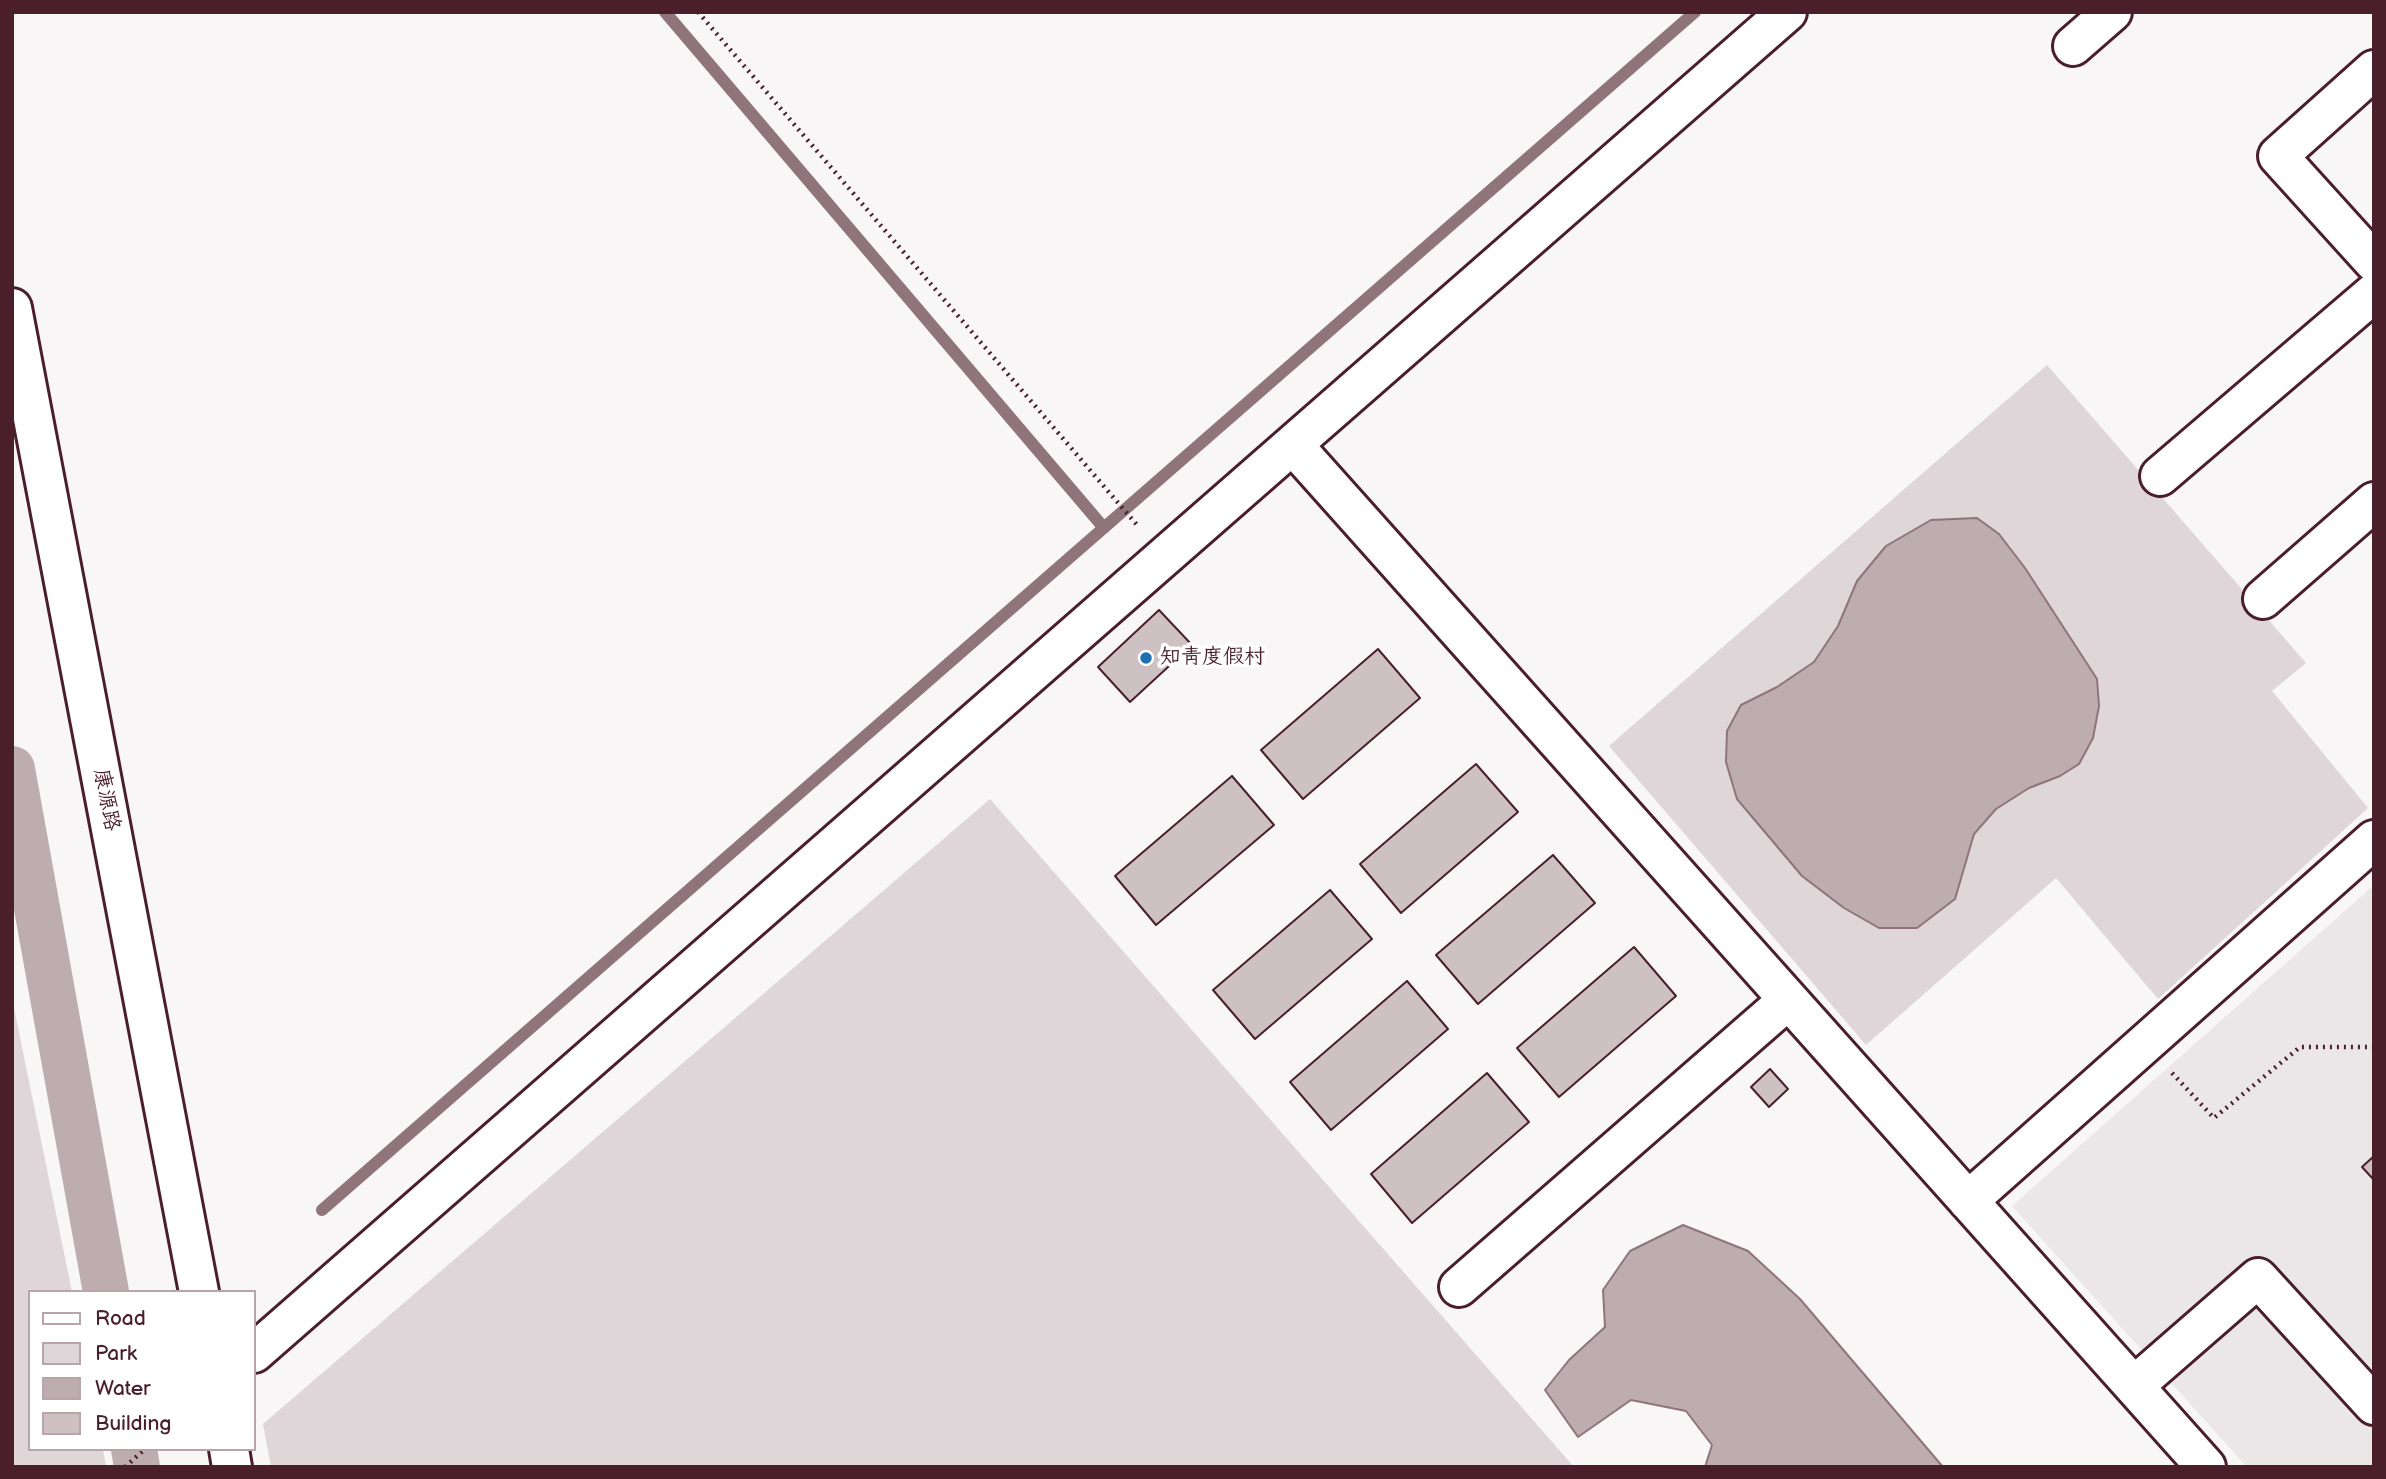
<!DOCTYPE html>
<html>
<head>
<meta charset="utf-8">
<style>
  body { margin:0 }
  #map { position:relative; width:2386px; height:1479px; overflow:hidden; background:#f8f6f7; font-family:"Balsamiq Sans",sans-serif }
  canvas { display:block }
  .frame { position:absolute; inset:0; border:14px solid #4a1f2b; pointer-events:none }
  .legend { position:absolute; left:28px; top:1290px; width:228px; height:161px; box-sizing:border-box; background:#fff; border:2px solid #b7a5aa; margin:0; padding:9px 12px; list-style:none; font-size:21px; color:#4a1f2b }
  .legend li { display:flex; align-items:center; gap:14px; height:35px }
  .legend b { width:35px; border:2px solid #b7a5aa }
</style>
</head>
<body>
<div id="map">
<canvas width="2386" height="1479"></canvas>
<div class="frame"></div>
<ul class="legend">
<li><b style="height:9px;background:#fff"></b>Road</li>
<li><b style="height:19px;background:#ded6d9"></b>Park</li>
<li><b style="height:19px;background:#bdadb0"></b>Water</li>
<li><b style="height:19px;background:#cdc1c4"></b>Building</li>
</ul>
</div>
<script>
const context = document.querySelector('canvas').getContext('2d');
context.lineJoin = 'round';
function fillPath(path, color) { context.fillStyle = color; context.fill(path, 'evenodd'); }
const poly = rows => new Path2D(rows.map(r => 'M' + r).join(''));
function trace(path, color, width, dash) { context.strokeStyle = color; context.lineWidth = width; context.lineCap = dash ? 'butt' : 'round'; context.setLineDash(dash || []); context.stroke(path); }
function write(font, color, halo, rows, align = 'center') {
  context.font = font + ' "Balsamiq Sans","LXGW WenKai TC",sans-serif'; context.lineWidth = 7; context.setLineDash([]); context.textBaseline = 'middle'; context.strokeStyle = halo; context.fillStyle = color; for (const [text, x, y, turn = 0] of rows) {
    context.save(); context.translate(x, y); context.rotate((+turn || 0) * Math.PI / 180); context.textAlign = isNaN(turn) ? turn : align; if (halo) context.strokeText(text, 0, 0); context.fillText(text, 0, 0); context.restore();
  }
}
fillPath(poly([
  [2374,885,2374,1467,2247,1467,2012,1206]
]), '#ebe6e8');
fillPath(poly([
  [2047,365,2306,663,2272,691,2368,808,2158,999,2056,878,1866,1045,1609,746],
  [990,799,1574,1467,271,1467,263,1424],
  [12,998,72,1292,30,1292,30,1449,103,1449,106,1467,12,1467]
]), '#ded6d9');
const water = poly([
  [1977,518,1999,534,2025,568,2097,679,2099,706,2093,738,2079,764,2060,776,2029,788,1996,809,1974,834,1955,899,1917,928,1879,928,1844,908,1802,876,1737,799,1726,762,1727,731,1741,705,1777,687,1814,662,1838,626,1857,581,1886,546,1931,520,1977,518],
  [1683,1225,1748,1251,1800,1299,1943,1467,1705,1467,1712,1445,1686,1411,1631,1400,1578,1437,1545,1390,1569,1360,1605,1327,1603,1290,1630,1251,1683,1225]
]);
fillPath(water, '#bdadb0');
trace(water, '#8f747b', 2);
trace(poly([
  [665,12,1104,528],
  [322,1210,1695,12]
]), '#8f747b', 12);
trace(poly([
  [12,769,106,1292],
  [134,1449,137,1467]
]), '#bdadb0', 46);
const building = poly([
  [1159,610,1192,645,1130,702,1098,667,1159,610],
  [1378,649,1420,698,1303,799,1261,750,1378,649],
  [1476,764,1518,812,1401,913,1360,864,1476,764],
  [1232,776,1274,825,1156,925,1115,876,1232,776],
  [1553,855,1595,903,1478,1004,1436,955,1553,855],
  [1330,890,1372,939,1255,1039,1213,990,1330,890],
  [1634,947,1676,996,1559,1097,1517,1048,1634,947],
  [1407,981,1448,1029,1331,1130,1290,1082,1407,981],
  [1770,1069,1788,1089,1769,1107,1751,1087,1770,1069],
  [1487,1073,1529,1122,1412,1223,1371,1174,1487,1073],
  [2374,1156,2374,1180,2362,1167,2374,1156]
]);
fillPath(building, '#cdc1c4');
trace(building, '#4a1f2b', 2);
const minor = poly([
  [2073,46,2112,12],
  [2374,70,2278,156,2374,262],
  [12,308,199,1292],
  [1293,445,2206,1467],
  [2160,476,2374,293],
  [2263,599,2374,502],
  [1968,1201,2374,840],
  [1459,1287,1788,1000],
  [254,1353,1787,12],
  [2134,1386,2258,1278,2374,1405],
  [229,1449,232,1467]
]);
trace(minor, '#4a1f2b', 44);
trace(poly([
  [698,12,1137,525],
  [2172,1073,2214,1118,2300,1047,2374,1047],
  [125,1467,145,1449]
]), '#4a1f2b', 4.5, [2, 5]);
trace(minor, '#fff', 38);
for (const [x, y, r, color] of [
  [1146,658,7,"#1f6fb2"]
]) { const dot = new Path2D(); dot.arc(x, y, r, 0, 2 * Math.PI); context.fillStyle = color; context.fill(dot); trace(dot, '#fff', 2.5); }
write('21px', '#4a1f2b', '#fff', [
  ["知青度假村",1160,658]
], 'left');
write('21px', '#4a1f2b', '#fff', [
  ["康源路",106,800,79]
]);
</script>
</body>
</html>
